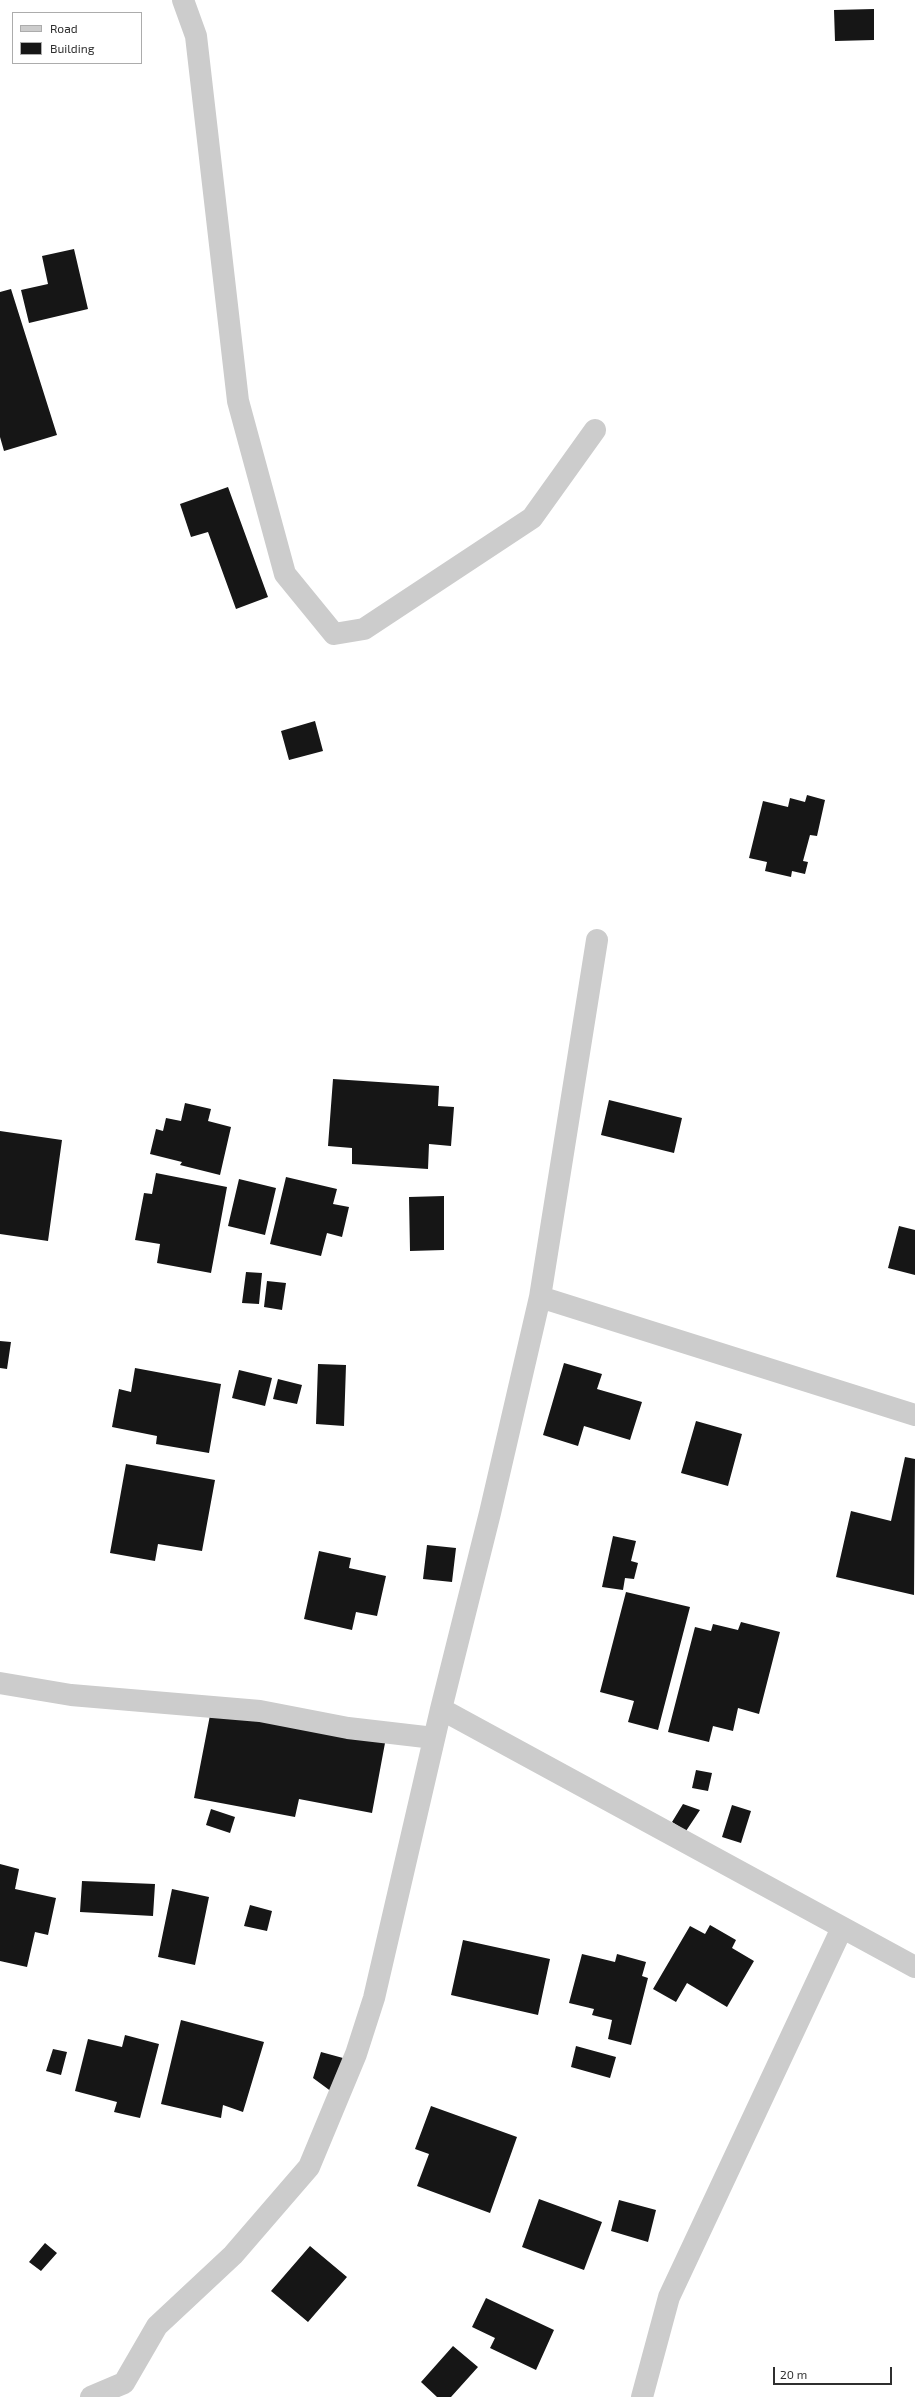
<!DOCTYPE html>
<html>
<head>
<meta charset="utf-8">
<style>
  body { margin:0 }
  #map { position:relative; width:915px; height:2397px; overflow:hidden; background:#fff; font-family:"Exo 2",sans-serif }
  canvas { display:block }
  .legend { position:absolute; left:12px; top:12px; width:130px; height:52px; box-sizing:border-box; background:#fff; border:1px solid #acacac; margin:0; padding:5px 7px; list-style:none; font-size:12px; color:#2f2f2f }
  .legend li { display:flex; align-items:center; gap:8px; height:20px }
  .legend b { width:20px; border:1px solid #acacac }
  .scale { position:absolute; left:773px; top:2367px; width:119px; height:18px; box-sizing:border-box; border:2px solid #2f2f2f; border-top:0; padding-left:5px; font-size:12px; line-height:14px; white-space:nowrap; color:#2f2f2f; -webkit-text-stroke:3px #fff; paint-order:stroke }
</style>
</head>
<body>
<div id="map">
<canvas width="915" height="2397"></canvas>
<ul class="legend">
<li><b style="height:5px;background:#ccc"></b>Road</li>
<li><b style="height:11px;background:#161616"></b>Building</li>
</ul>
<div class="scale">20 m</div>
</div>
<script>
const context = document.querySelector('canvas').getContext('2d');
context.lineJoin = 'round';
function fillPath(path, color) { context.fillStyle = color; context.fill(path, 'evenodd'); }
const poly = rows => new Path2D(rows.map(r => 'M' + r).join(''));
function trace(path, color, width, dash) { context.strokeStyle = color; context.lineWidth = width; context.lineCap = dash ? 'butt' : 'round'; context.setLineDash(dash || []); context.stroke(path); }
fillPath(poly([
  [874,9,874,40,835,41,834,10],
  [74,249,88,309,29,323,21,290,48,284,42,256],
  [11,289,57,435,4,451,0,437,0,292],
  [228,487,268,597,236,609,208,532,191,537,180,504],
  [315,721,323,751,289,760,281,731],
  [807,795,825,800,817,836,810,835,803,861,808,862,805,874,792,871,791,877,765,871,767,862,749,858,763,801,788,807,790,798,805,802],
  [333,1079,439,1086,438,1106,454,1107,451,1146,429,1144,428,1169,352,1164,352,1148,328,1146],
  [609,1100,682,1118,674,1153,601,1135],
  [185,1103,211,1109,208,1121,231,1127,220,1175,180,1165,182,1162,150,1154,156,1129,163,1131,166,1118,181,1121],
  [0,1131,62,1140,48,1241,0,1234],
  [156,1173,227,1187,211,1273,157,1263,160,1244,135,1240,144,1193,152,1194],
  [286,1177,337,1189,333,1204,349,1207,342,1237,327,1233,321,1256,270,1244],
  [239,1179,276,1188,265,1235,228,1226],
  [444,1196,444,1250,410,1251,409,1197],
  [899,1226,915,1230,915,1275,888,1268],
  [246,1272,262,1273,259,1304,242,1303],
  [267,1281,286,1283,282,1310,264,1307],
  [0,1341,11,1342,7,1369,0,1368],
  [564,1363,602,1374,597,1389,642,1402,630,1440,584,1426,578,1446,543,1435],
  [318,1364,346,1365,344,1426,316,1424],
  [135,1368,221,1384,209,1453,156,1444,157,1436,112,1427,119,1389,131,1392],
  [239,1370,272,1378,265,1406,232,1398],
  [278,1379,302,1385,297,1404,273,1399],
  [696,1421,742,1434,728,1486,681,1473],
  [905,1457,915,1459,914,1595,836,1577,851,1511,891,1521],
  [126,1464,215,1480,202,1551,158,1544,155,1561,110,1553],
  [613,1536,636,1541,631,1561,638,1563,634,1579,625,1578,623,1590,602,1587],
  [427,1545,456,1548,452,1582,423,1579],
  [319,1551,351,1558,349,1568,386,1576,377,1616,356,1612,352,1630,304,1619],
  [626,1592,690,1607,658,1730,628,1722,634,1701,600,1692],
  [741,1622,780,1632,759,1714,738,1708,733,1731,713,1726,709,1742,668,1732,695,1627,711,1631,713,1624,738,1630],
  [211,1710,385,1743,372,1813,299,1799,295,1817,194,1798],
  [696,1770,712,1773,708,1791,692,1788],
  [683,1804,700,1810,686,1831,672,1822],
  [732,1805,751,1811,741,1843,722,1837],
  [211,1809,235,1817,230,1833,206,1825],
  [0,1864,19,1869,15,1889,56,1898,48,1935,35,1932,27,1967,0,1961],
  [82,1881,155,1884,153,1916,80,1912],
  [172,1889,209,1897,195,1965,158,1957],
  [250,1905,272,1911,267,1931,244,1926],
  [710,1925,736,1940,732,1948,754,1961,727,2007,687,1983,676,2002,653,1989,690,1926,705,1934],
  [463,1940,550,1959,538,2015,451,1995],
  [582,1954,615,1962,617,1954,646,1962,642,1976,648,1978,631,2045,608,2039,612,2020,592,2015,594,2009,569,2003],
  [181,2020,264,2042,243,2112,223,2105,221,2118,161,2104],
  [125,2035,159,2044,140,2118,114,2112,117,2102,75,2091,88,2039,122,2047],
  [576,2046,616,2057,610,2078,571,2067],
  [53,2049,67,2052,61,2075,46,2071],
  [321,2052,343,2058,332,2092,313,2078],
  [431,2106,517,2137,490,2213,417,2186,429,2154,415,2149],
  [539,2199,602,2222,584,2270,522,2247],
  [619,2200,656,2210,648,2242,611,2231],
  [45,2243,57,2253,41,2271,29,2262],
  [310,2246,347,2277,308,2322,271,2291],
  [486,2298,554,2330,536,2370,490,2348,495,2338,472,2327],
  [453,2346,478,2367,451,2397,437,2397,421,2382]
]), '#161616');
trace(poly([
  [183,0,196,36,238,401,285,574,334,634,364,629,532,518,595,430],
  [540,1297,915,1415],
  [0,1683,71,1695,260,1711,348,1728,434,1738],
  [441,1709,915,1967],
  [91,2397,124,2383,157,2326,233,2255,309,2167,356,2054,374,1998,441,1709,490,1513,540,1297,597,940],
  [642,2397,669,2297,842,1928]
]), '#ccc', 22);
</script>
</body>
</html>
